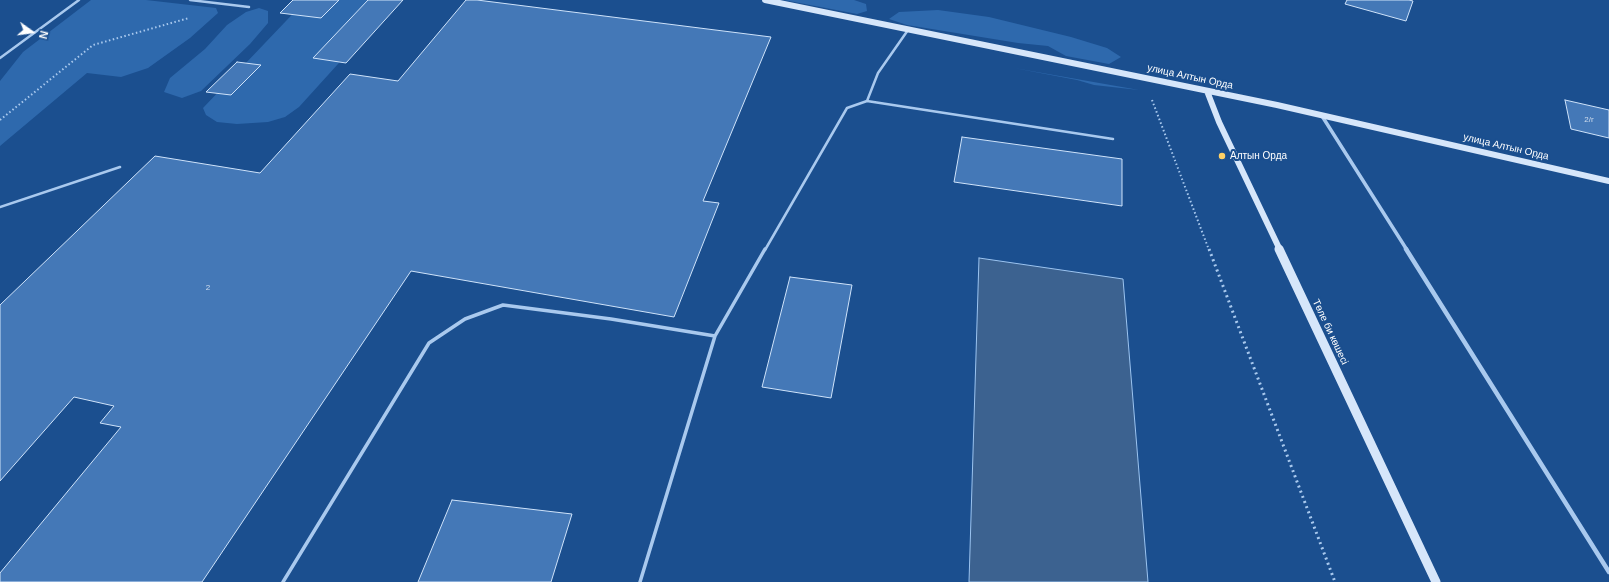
<!DOCTYPE html>
<html>
<head>
<meta charset="utf-8">
<style>
  body { margin:0 }
  #map { position:relative; width:1609px; height:582px; overflow:hidden; background:#1b4f8f; font-family:Arial,sans-serif }
  canvas { display:block }
  .north { position:absolute; left:12px; top:12px; width:40px; height:40px; -webkit-text-stroke:3px #1b4f8f; paint-order:stroke; rotate:104deg; font-size:11px; font-weight:700; line-height:16px; text-align:center; color:#fff }
  .north::after { content:''; display:block; margin:auto; width:14px; height:18px; background:#fff; clip-path:polygon(50% 0,100% 100%,50% 72%,0 100%) }
</style>
</head>
<body>
<div id="map">
<canvas width="1609" height="582"></canvas>
<div class="north">N</div>
</div>
<script>
const context = document.querySelector('canvas').getContext('2d');
context.lineJoin = 'round';
function fillPath(path, color) { context.fillStyle = color; context.fill(path, 'evenodd'); }
const poly = rows => new Path2D(rows.map(r => 'M' + r).join(''));
function trace(path, color, width, dash) { context.strokeStyle = color; context.lineWidth = width; context.lineCap = dash ? 'butt' : 'round'; context.setLineDash(dash || []); context.stroke(path); }
function write(font, color, halo, rows, align = 'center') {
  context.font = font + ' Arial,sans-serif'; context.lineWidth = 4; context.setLineDash([]); context.textBaseline = 'middle'; context.strokeStyle = halo; context.fillStyle = color; for (const [text, x, y, turn = 0] of rows) {
    context.save(); context.translate(x, y); context.rotate((+turn || 0) * Math.PI / 180); context.textAlign = isNaN(turn) ? turn : align; if (halo) context.strokeText(text, 0, 0); context.fillText(text, 0, 0); context.restore();
  }
}
fillPath(poly([
  [91,0,146,0,216,8,218,13,190,38,148,68,121,77,87,73,0,146,0,81,23,52],
  [306,0,396,0,299,107,285,117,268,122,237,124,217,122,206,115,203,108],
  [784,0,854,0,866,4,867,11,857,14],
  [259,8,268,11,268,23,250,44,201,91,182,98,164,92,170,78,205,49,227,25,246,12],
  [938,10,989,17,1071,37,1107,48,1121,57,1109,64,1066,56,1048,46,1018,43,907,25,889,19,899,12],
  [1014,68,1139,90,1094,85,1077,80]
]), '#2e69ad');
const water = poly([
  [979,258,1123,279,1148,582,969,582,979,258]
]);
fillPath(water, '#3c6290');
trace(water, '#9cc4f0', 1);
const building = poly([
  [293,0,339,0,321,18,280,13,293,0],
  [368,0,403,0,346,63,313,58,368,0],
  [466,0,477,0,771,37,703,201,719,203,674,317,411,271,202,582,0,582,0,573,121,427,100,423,114,406,74,397,0,481,0,305,155,156,260,173,350,74,398,81,466,0],
  [1347,0,1409,0,1413,1,1406,21,1345,4,1347,0],
  [237,62,261,65,231,95,206,92,237,62],
  [1565,100,1609,110,1609,138,1571,129,1565,100],
  [962,137,1122,159,1122,206,954,182,962,137],
  [790,277,852,285,831,398,762,387,790,277],
  [452,500,572,514,551,582,418,582,452,500]
]);
fillPath(building, '#4478b7');
trace(building, '#cfe3fa', 1);
trace(poly([
  [1152,100,1209,250],
  [0,120,93,45,189,18]
]), '#a9c9ee', 2, [1.5, 2.5]);
trace(poly([
  [1209,249,1335,582]
]), '#a9c9ee', 3, [2, 3.5]);
trace(poly([
  [190,0,249,7],
  [0,58,79,0],
  [867,101,878,73,908,30],
  [0,207,120,167],
  [765,250,847,108,867,101,1113,139]
]), '#a9c9ee', 2.5);
trace(poly([
  [283,582,429,343,465,319,503,305,611,319,715,336],
  [640,582,715,336,765,249]
]), '#a9c9ee', 3.5);
trace(poly([
  [1322,116,1407,250]
]), '#a9c9ee', 3.5);
trace(poly([
  [1406,249,1609,572]
]), '#a9c9ee', 4.5);
trace(poly([
  [765,0,1277,105,1609,181],
  [1207,91,1219,122,1280,250]
]), '#d6e6fa', 6);
trace(poly([
  [1279,249,1436,582]
]), '#d6e6fa', 9);
for (const [x, y, r, color] of [
  [1222,156,4,"#ffd166"]
]) { const dot = new Path2D(); dot.arc(x, y, r, 0, 2 * Math.PI); context.fillStyle = color; context.fill(dot); trace(dot, '#1b4f8f', 1.5); }
write('8px', '#d0dded', null, [
  ["2/г",1589,120],
  ["2",208,288]
]);
write('10px', '#fff', '#1b4f8f', [
  ["улица Алтын Орда",1190,77,12],
  ["улица Алтын Орда",1506,147,13],
  ["Төле би көшесі",1330,332,65]
]);
write('10px', '#fff', '#1b4f8f', [
  ["Алтын Орда",1230,156]
], 'left');
</script>
</body>
</html>
